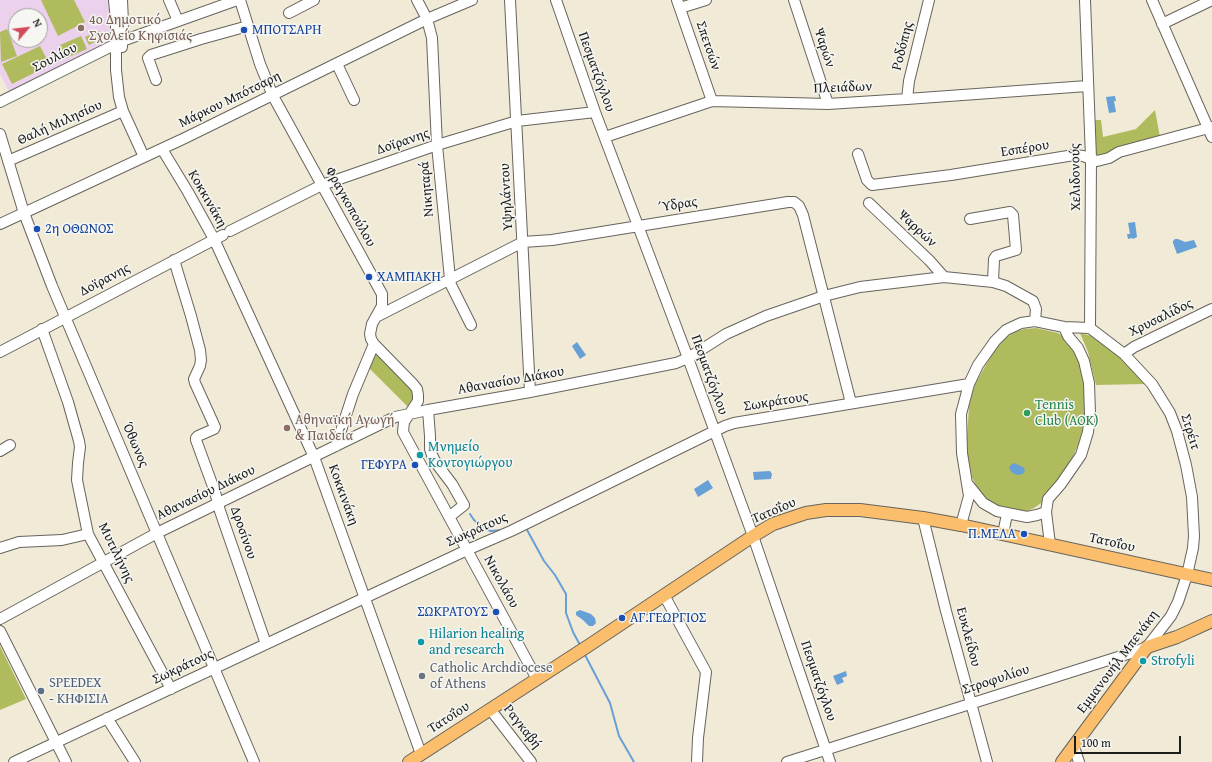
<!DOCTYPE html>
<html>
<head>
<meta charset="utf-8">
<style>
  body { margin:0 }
  #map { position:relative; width:1212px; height:762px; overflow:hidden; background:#f1ead7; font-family:"Gentium Book Plus",serif }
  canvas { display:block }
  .north { position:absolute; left:8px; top:8px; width:40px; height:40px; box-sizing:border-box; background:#f6f6f2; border:1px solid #9f9f9c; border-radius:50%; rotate:62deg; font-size:11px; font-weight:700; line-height:16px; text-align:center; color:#1c1c1c }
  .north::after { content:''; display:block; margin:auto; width:14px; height:18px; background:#d1495b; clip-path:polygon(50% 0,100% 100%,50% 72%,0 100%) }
  .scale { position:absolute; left:1074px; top:736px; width:107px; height:18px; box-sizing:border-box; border:2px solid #1c1c1c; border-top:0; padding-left:5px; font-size:12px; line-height:14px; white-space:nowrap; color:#1c1c1c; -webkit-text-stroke:3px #f6f6f2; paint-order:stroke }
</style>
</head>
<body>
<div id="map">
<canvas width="1212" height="762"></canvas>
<div class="north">N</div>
<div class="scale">100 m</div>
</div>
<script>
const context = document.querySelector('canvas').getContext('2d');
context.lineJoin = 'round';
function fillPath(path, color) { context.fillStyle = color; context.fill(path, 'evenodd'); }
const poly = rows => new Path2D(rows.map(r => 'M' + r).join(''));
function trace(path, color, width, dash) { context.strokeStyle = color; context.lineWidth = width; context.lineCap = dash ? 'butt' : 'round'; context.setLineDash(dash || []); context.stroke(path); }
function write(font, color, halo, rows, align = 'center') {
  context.font = font + ' "Gentium Book Plus",serif'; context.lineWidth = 3; context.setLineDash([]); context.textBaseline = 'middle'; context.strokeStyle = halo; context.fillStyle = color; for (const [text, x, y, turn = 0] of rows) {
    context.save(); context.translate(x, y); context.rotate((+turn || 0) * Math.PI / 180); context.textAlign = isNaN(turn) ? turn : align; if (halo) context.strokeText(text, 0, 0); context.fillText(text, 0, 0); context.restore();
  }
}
fillPath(poly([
  [0,0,110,0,112,21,111,41,9,92,0,74],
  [16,16,40,16,40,40,16,40]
]), '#ebd1eb');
fillPath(poly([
  [41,0,74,0,85,22,58,36],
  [7,29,17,56,1,62,0,32],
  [100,31,103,38,89,45,85,37],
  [81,36,87,49,66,58,60,45],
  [40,46,50,65,12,84,2,64],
  [1155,110,1160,137,1116,148,1106,155,1100,156,1095,155,1094,120,1101,120,1103,137,1136,129],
  [1036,328,1058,333,1067,339,1080,362,1084,381,1086,420,1078,445,1068,468,1047,499,1034,508,1024,512,1010,511,993,504,979,492,972,477,968,457,967,437,969,406,975,384,995,349,1007,337,1015,332,1024,329],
  [1080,333,1096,337,1117,354,1145,384,1096,385,1088,352],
  [375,351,413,389,414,397,412,403,408,407,368,367],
  [0,646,26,699,0,710]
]), '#b0bb5d');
fillPath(poly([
  [1115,96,1116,101,1114,101,1116,112,1109,113,1106,97],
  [1135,222,1137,237,1133,239,1132,238,1128,239,1127,234,1130,234,1128,223],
  [1175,239,1178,239,1185,242,1194,240,1197,247,1177,254,1173,243,1173,241],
  [577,342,586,355,580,359,572,346],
  [1014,463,1023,467,1025,470,1023,474,1017,475,1011,472,1009,467,1012,464],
  [770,471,772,474,771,479,754,480,753,472],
  [708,480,713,488,698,497,694,489],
  [580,610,591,614,595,618,596,623,593,626,589,626,583,620,576,615,576,612],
  [846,671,847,676,842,678,844,682,837,685,833,676]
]), '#67a0d6');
trace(poly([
  [470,514,474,520,484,529,491,531,502,530],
  [526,528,544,561,555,575,566,594,566,613,573,632,580,645],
  [584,653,610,703,619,736,634,762]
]), '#67a0d6', 2);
const minor = poly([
  [114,0,116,21,116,70,119,97,123,111,144,157],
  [122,0,123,22,122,47],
  [169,0,178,21],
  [240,0,260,64,273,96,382,294,382,306,372,324,370,334,371,339,374,344,413,384,417,389,418,395,418,401,404,422,403,432,537,679],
  [417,0,427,19,432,38,437,145,450,279,451,285,471,325],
  [510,0,530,392],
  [556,0,595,112,688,358,753,536,830,762],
  [677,0,712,101],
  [794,0,828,104],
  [1085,0,1091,158,1090,328],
  [1152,0,1212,137],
  [680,8,706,0],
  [289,13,314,0],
  [1162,24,1212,0],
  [337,64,354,100],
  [156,80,148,58,151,55,201,39,248,26],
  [907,99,909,81,929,0],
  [0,102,122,41,237,0],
  [0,134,24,213,52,286,254,762],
  [605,137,712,101,828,104,907,99,1087,86],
  [162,149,188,192,214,239,314,457,421,754],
  [858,154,867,180,872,185,951,175,1074,155,1083,156,1097,161,1109,158,1119,152,1212,127],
  [8,161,123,111],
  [869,203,929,260,944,277],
  [970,219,1010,212,1013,215,1016,250,996,256,994,259,993,282],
  [0,224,185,138,427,19,472,0],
  [230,231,322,185,437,145,517,121,595,112],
  [174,260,191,316,200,350,201,360,200,366,194,379,195,383,215,427,214,429,198,436,196,438,196,440,215,492,220,511,266,644],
  [376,317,523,242,552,240,788,202,794,202,799,206,803,215,851,403],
  [42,329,68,402,79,441,80,447,78,463,77,480,88,534,171,689],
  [0,352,223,235],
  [1124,354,1134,347,1212,309],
  [428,410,430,436,430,449,432,455,436,463,452,484,464,505,449,517],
  [336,446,353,394,374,344],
  [0,451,10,445],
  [967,483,983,503,997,511,1027,517,1037,515,1046,512],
  [923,518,946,611,987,762],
  [961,525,969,496,962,453,961,414,969,384,978,365,995,341,1006,330,1021,323,1035,321,1064,327,1090,328],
  [1003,534,1007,514],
  [1050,544,1046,512,1048,499,1061,484,1081,455,1088,432,1090,414,1089,383,1084,361,1078,348,1068,336,1064,327],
  [0,548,19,542,62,540,88,534],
  [664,595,706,672,698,738,697,762],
  [0,619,157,533,395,417,428,410,530,392,676,363,688,358,726,334,766,316,824,296,860,287,944,277,993,282,1006,286,1033,301,1036,309,1035,321],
  [0,631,66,762],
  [490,709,531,762],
  [107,718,135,762],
  [1074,747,1079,762],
  [14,762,467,550,511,531,725,426,734,423,969,384],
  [787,762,1137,651,1147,647,1171,616,1178,602,1187,575,1193,548,1194,536,1192,497,1186,465,1177,431,1170,413,1152,384,1124,354,1090,328]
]);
const major = poly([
  [409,762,588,646,753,536,773,524,806,513,826,510,860,510,923,518,961,525,1212,580],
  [1062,762,1147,647,1177,637,1212,621]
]);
trace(minor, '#67645d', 12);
trace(major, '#67645d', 14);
trace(minor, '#fff', 10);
trace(major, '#fabe6d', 12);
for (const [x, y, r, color] of [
  [81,28,4,"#8d6e63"],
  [244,30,4,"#1a4fb4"],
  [37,229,4,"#1a4fb4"],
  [369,277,4,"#1a4fb4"],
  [1027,413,4,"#2e9e5b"],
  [287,428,4,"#8d6e63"],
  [420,455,4,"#0f9aa8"],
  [415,465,4,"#1a4fb4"],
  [1024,534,4,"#1a4fb4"],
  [496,612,4,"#1a4fb4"],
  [622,618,4,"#1a4fb4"],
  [421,642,4,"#0f9aa8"],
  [1143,661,4,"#0f9aa8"],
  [422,676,4,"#6b7280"],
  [41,691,4,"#5c6f8a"]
]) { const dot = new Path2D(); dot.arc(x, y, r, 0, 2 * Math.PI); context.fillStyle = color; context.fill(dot); trace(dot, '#f6f6f2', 1.5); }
write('14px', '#785e54', '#f6f6f2', [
  ["4ο Δημοτικό",89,20],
  ["Σχολείο Κηφισιάς",89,36],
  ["Αθηναϊκή Αγωγή",295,420],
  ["& Παιδεία",295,436]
], 'left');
write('14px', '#164399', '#f6f6f2', [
  ["ΜΠΟΤΣΑΡΗ",252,30],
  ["2η ΟΘΩΝΟΣ",45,229],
  ["ΧΑΜΠΑΚΗ",377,277],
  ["ΓΕΦΥΡΑ",407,465,"right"],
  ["Π.ΜΕΛΑ",1016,534,"right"],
  ["ΣΩΚΡΑΤΟΥΣ",488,612,"right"],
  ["ΑΓ.ΓΕΩΡΓΙΟΣ",630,618]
], 'left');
write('14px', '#1c1c1c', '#f6f6f2', [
  ["Σπετσών",708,46,71],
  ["Ροδόπης",903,46,-76],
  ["Ψαρών",824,48,72],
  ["Σουλίου",55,58,-27],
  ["Πεσματζόγλου",596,72,70],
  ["Πλειάδων",843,88,-2],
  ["Μάρκου Μπότσαρη",230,100,-26],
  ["Θαλή Μιλησίου",60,123,-24],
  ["Δοϊρανης",403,142,-19],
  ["Εσπέρου",1025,149,-9],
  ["Χελιδονούς",1076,177,-91],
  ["Νικηταρά",427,189,-95],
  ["Υψηλάντου",507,197,-93],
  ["Κοκκινάκη",207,199,60],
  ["Ύδρας",678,205,-9],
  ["Φραγκοπούλου",350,207,61],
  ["Ψαρρών",917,229,43],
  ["Δοϊρανης",105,280,-28],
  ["Χρυσαλίδος",1161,318,-26],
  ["Πεσματζόγλου",709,375,70],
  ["Αθανασίου Διάκου",511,381,-10],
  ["Σωκράτους",776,402,-9],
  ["Στρέιτ",1190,432,73],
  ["Όθωνος",135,445,67],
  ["Αθανασίου Διάκου",206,493,-26],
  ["Κοκκινάκη",343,495,70],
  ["Τατοΐου",774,511,-23],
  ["Σωκράτους",477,530,-24],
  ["Δροσίνου",243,533,71],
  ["Τατοΐου",1112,543,13],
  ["Μυτιλήνης",116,553,64],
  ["Νικολάου",501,582,61],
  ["Ευκλείδου",968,637,75],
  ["Εμμανουήλ Μπενάκη",1118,662,-53],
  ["Σωκράτους",183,667,-25],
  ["Στροφυλίου",996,680,-18],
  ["Πεσματζόγλου",818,681,71],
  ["Τατοΐου",449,718,-33],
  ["Ραγκαβή",522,727,52]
]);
write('14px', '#27864d', '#f6f6f2', [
  ["Tennis",1035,405],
  ["Club (AOK)",1035,421]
], 'left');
write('14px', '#0d838f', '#f6f6f2', [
  ["Μνημείο",428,447],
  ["Κοντογιώργου",428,463],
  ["Hilarion healing",429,634],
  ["and research",429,650],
  ["Strofyli",1151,661]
], 'left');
write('14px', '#5b616d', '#f6f6f2', [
  ["Catholic Archdiocese",430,668],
  ["of Athens",430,684]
], 'left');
write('14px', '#4e5e75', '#f6f6f2', [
  ["SPEEDEX",49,683],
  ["- ΚΗΦΙΣΙΑ",49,699]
], 'left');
</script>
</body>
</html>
